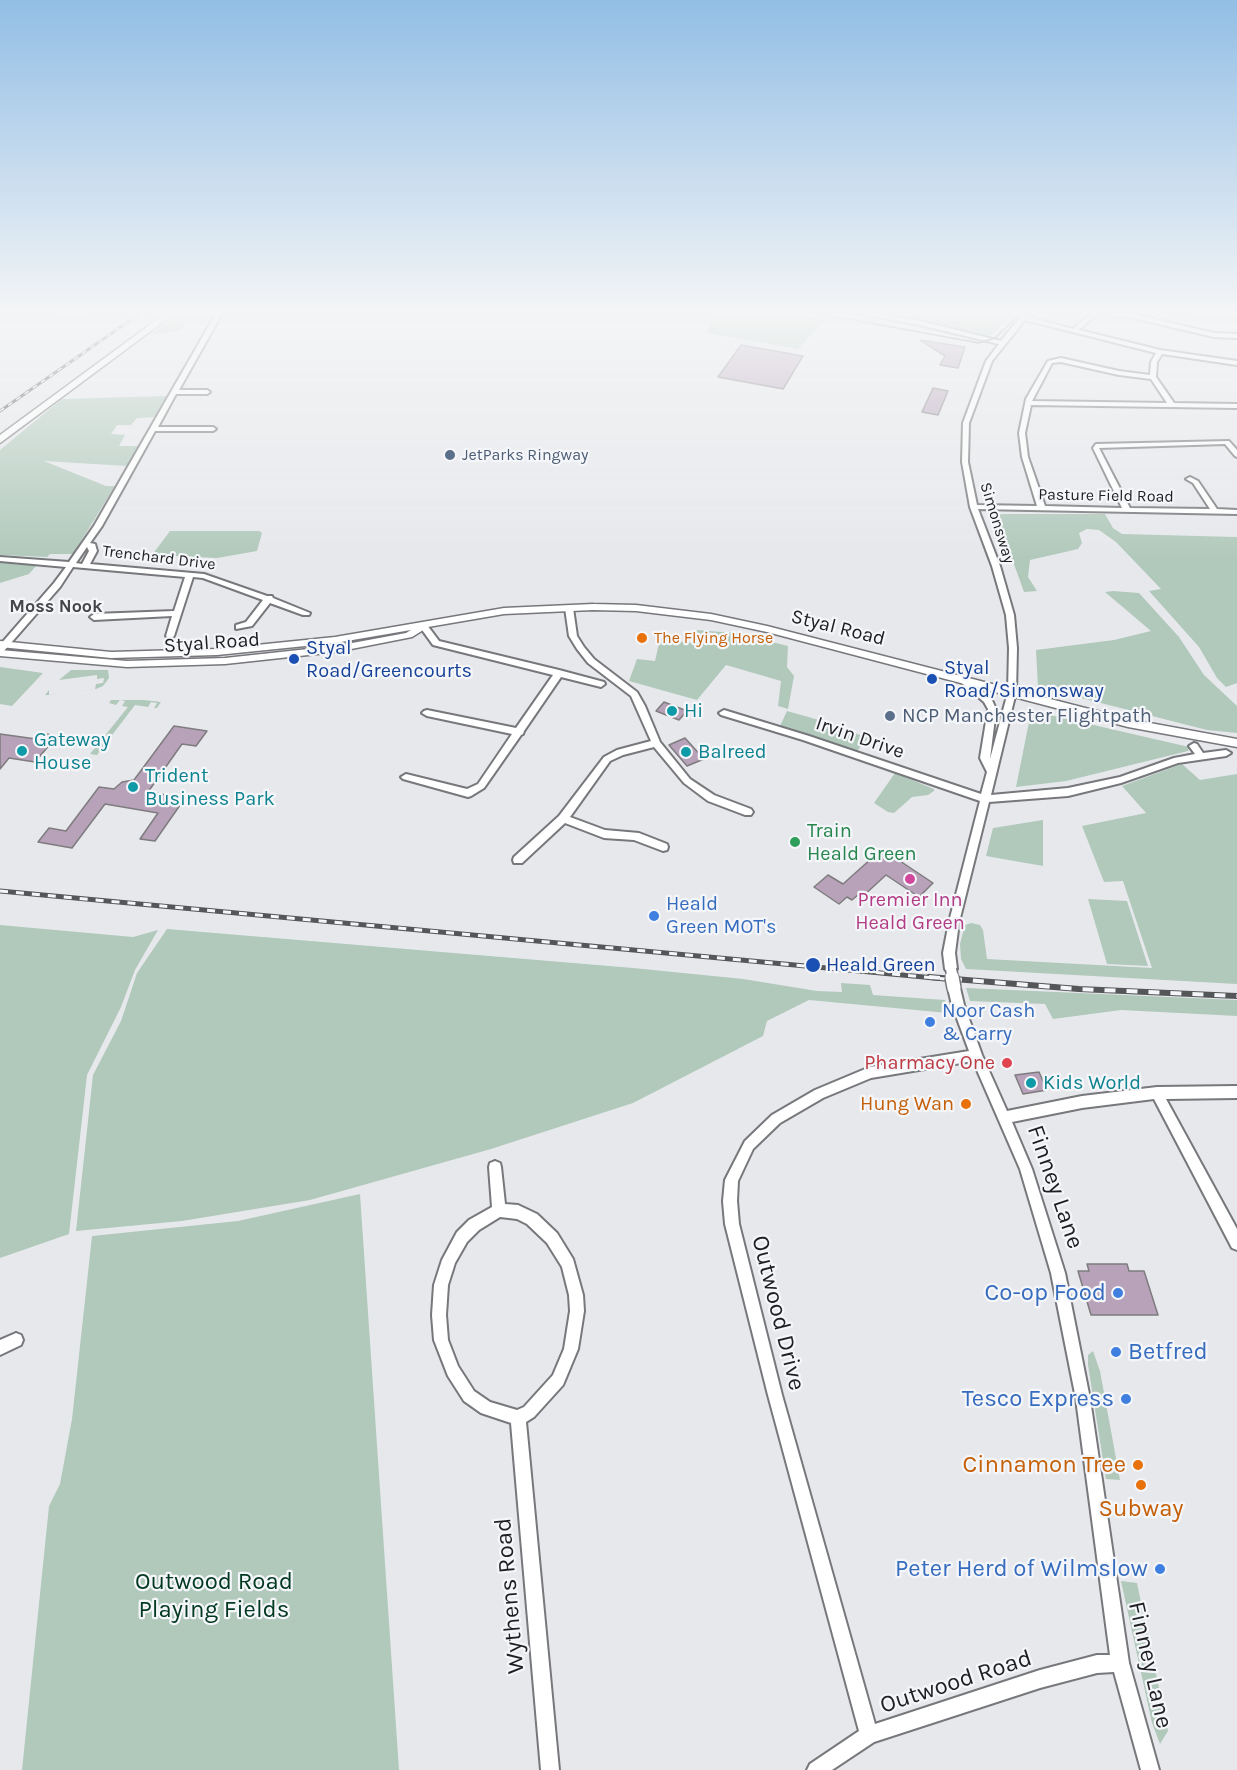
<!DOCTYPE html>
<html>
<head>
<meta charset="utf-8">
<style>
  body { margin:0 }
  canvas { display:block; background:#e7e8ec }
</style>
</head>
<body>
<canvas width="1237" height="1770"></canvas>
<script>
const context = document.querySelector('canvas').getContext('2d');
context.lineJoin = 'round';
function fillPath(path, color) { context.fillStyle = color; context.fill(path, 'evenodd'); }
const poly = rows => new Path2D(rows.map(r => 'M' + r).join(''));
function trace(path, color, width, dash) { context.strokeStyle = color; context.lineWidth = width; context.lineCap = dash ? 'butt' : 'round'; context.setLineDash(dash || []); context.stroke(path); }
function write(font, color, halo, rows, align = 'center') {
  context.font = font + ' Karla,sans-serif'; context.lineWidth = 4.5; context.setLineDash([]); context.textBaseline = 'middle'; context.strokeStyle = halo; context.fillStyle = color; for (const [text, x, y, turn = 0] of rows) {
    context.save(); context.translate(x, y); context.rotate((+turn || 0) * Math.PI / 180); context.textAlign = isNaN(turn) ? turn : align; if (halo) context.strokeText(text, 0, 0); context.fillText(text, 0, 0); context.restore();
  }
}
fillPath(poly([
  [44,310,122,310,115,315,62,320],
  [185,310,215,310,208,321,186,321,181,330,150,335],
  [714,310,775,310,824,320,798,349,707,333],
  [905,310,1016,310,990,336,904,318],
  [1163,310,1237,310,1237,321,1205,322],
  [168,396,155,417,137,418,131,425,117,425,111,434,125,435,119,446,139,446,127,466,44,461,106,486,115,486,73,554,50,554,47,557,0,555,0,450,62,399],
  [996,514,1105,514,1113,528,1122,534,1237,537,1237,683,1226,687,1217,678,1199,647,1149,591,1161,589,1116,542,1099,530,1087,529,1079,533,1082,543,1078,549,1030,560,1028,577,1037,591,1024,592],
  [170,531,259,531,262,533,257,551,217,558,152,555],
  [0,562,34,564,36,566,29,574,0,583],
  [1113,591,1139,593,1179,637,1204,675,1237,706,1237,733,1207,730,1038,687,1036,650,1114,640,1151,631,1105,592],
  [696,630,735,633,788,646,787,667,794,676,788,709,778,706,781,681,726,665,697,700,629,681,637,659,655,661,660,639,692,643],
  [0,667,43,673,12,706,0,704],
  [71,670,108,670,109,678,103,686,96,689,48,695,45,695,49,690,49,695,95,689,96,684,103,683,104,678,97,679,97,675,59,680],
  [111,700,144,700,161,702,157,708,154,708,157,703,151,702,148,707,135,705,97,755,90,754,128,707,122,706,125,701,120,700,116,705,109,703],
  [787,711,819,720,868,738,857,751,780,726],
  [1037,712,1189,747,1188,751,1066,781,1016,787,1030,717,1032,713],
  [1182,764,1200,780,1237,774,1237,984,966,969,961,959,960,944,965,925,971,923,980,925,983,930,987,959,1152,968,1123,881,1104,882,1082,826,1146,813,1122,786],
  [895,773,934,789,934,791,928,795,912,797,894,813,888,812,874,803],
  [1043,820,1043,866,986,856,993,828],
  [1088,899,1127,901,1148,966,1107,964],
  [0,925,133,937,158,930,135,970,121,1007,87,1075,69,1234,0,1258],
  [167,929,633,968,743,979,817,991,842,992,841,983,870,985,873,995,945,1000,948,1013,809,1000,767,1021,763,1036,633,1103,491,1149,310,1200,182,1221,76,1231,93,1075,121,1021,137,973],
  [966,988,1237,1000,1237,1016,1121,1010,1053,1019,1045,1004,970,1001],
  [360,1194,399,1770,22,1770,49,1506,60,1484,72,1419,92,1236,238,1221],
  [1093,1351,1100,1371,1120,1480,1106,1479,1088,1365,1088,1355],
  [1121,1581,1137,1583,1168,1731,1160,1744,1152,1723]
]), '#b1c9bb');
const building = poly([
  [920,340,965,347,958,368,940,365,945,356,920,340],
  [741,345,803,356,783,389,718,377,741,345],
  [933,388,948,391,938,415,922,412,933,388],
  [664,702,687,711,679,720,656,711,664,702],
  [174,726,207,731,196,746,182,744,148,792,185,798,155,841,140,839,158,813,105,804,72,848,38,842,49,828,66,831,99,787,114,789,122,782,134,780,174,726],
  [41,733,57,736,35,762,9,758,0,769,0,734,36,739,41,733],
  [685,738,704,759,687,766,669,745,685,738],
  [882,849,933,883,919,897,886,875,862,897,859,894,852,900,847,897,839,904,814,887,828,875,843,884,882,849],
  [1039,1072,1047,1090,1023,1094,1015,1075,1039,1072],
  [1087,1264,1127,1264,1129,1271,1144,1271,1158,1315,1091,1315,1078,1271,1089,1271,1087,1264]
]);
fillPath(building, '#b7a2b9');
trace(building, '#7e7c7e', 1.5);
const minor = poly([
  [218,310,224,310,179,390,207,390,210,392,207,394,176,394,158,427,213,427,216,429,213,431,155,431,102,526,90,543,95,544,97,551,90,564,204,574,267,596,272,596,273,598,310,613,309,615,303,615,270,603,252,626,236,629,236,625,246,622,263,600,203,578,193,577,174,636,170,639,166,636,172,616,94,620,90,617,94,614,174,611,185,577,73,567,60,587,3,652,0,653,0,645,54,583,66,567,0,561,0,557,69,562,94,526,218,310],
  [87,547,89,551,82,564,76,563,87,547],
  [841,310,852,310,920,321,1001,341,1016,322,1030,310,1036,310,1028,317,1073,329,1092,313,1102,310,1133,314,1214,333,1237,334,1237,338,1214,337,1133,318,1102,314,1096,315,1079,330,1160,350,1237,361,1237,365,1162,354,1157,362,1156,377,1174,403,1237,404,1237,408,1031,405,1025,433,1028,457,1045,506,1122,508,1093,448,1096,444,1229,441,1237,450,1237,457,1235,456,1225,444,1099,448,1130,508,1210,509,1193,483,1186,479,1190,477,1198,481,1217,509,1237,510,1237,514,978,509,1000,566,1014,615,1017,648,1016,692,991,795,1068,788,1120,777,1174,758,1195,754,1189,746,1194,743,1197,744,1203,753,1226,750,1231,753,1226,756,1178,763,1121,783,1068,796,989,802,959,922,955,953,957,969,955,972,951,974,947,972,945,969,943,953,949,922,980,801,803,740,721,715,719,713,724,710,809,736,981,794,987,772,980,758,988,709,984,702,957,679,958,677,964,677,991,698,996,709,990,759,1008,692,1009,648,1006,615,992,566,970,507,962,462,963,423,986,361,999,344,920,325,841,310],
  [1025,320,1156,353,1151,362,1150,375,1119,371,1061,358,1048,361,1026,399,1019,433,1022,457,1037,506,977,505,968,462,969,423,992,361,1025,320],
  [1061,362,1119,375,1151,379,1167,403,1032,401,1052,363,1061,362],
  [566,606,569,606,573,608,577,636,584,647,594,659,637,692,645,706,660,742,690,779,714,795,751,809,753,812,751,815,745,815,708,801,684,783,654,747,623,755,610,761,570,817,605,830,639,833,667,844,668,847,667,850,663,851,634,840,604,838,565,823,522,863,514,863,513,860,514,857,559,816,604,757,617,750,651,741,631,696,588,663,577,649,569,636,565,608,566,606],
  [424,624,427,625,439,641,559,670,604,682,605,684,601,687,561,677,524,731,523,734,521,735,484,788,471,796,468,797,403,779,401,777,406,774,467,789,478,784,512,734,427,716,422,713,424,711,427,710,516,728,553,675,433,645,420,627,424,624],
  [954,983,958,985,960,988,964,1005,982,1055,1007,1111,1082,1096,1157,1087,1237,1086,1237,1098,1166,1099,1237,1229,1237,1250,1232,1248,1154,1099,1082,1108,1012,1122,1032,1169,1065,1273,1090,1399,1129,1663,1159,1770,1141,1770,1114,1672,1097,1673,1040,1688,874,1742,832,1770,807,1770,810,1764,859,1731,768,1395,725,1224,723,1201,725,1180,745,1141,772,1115,815,1090,870,1067,969,1051,952,1005,948,988,950,985,954,983],
  [973,1061,1020,1169,1051,1273,1076,1399,1110,1655,1097,1655,1040,1670,875,1724,782,1395,739,1224,737,1201,738,1181,753,1149,780,1123,823,1098,871,1078,973,1061],
  [495,1161,500,1163,501,1167,505,1204,518,1205,537,1214,557,1233,573,1259,583,1295,584,1311,578,1349,563,1385,534,1417,526,1422,559,1770,541,1770,511,1423,481,1413,464,1401,448,1376,434,1340,432,1315,434,1285,442,1260,457,1232,469,1220,492,1207,489,1167,490,1163,495,1161],
  [500,1217,517,1219,527,1224,547,1243,562,1267,569,1295,570,1311,564,1349,553,1375,524,1407,517,1410,490,1402,474,1391,458,1366,448,1340,446,1315,448,1285,455,1263,467,1242,479,1230,500,1217],
  [16,1333,21,1335,23,1340,21,1345,0,1355,0,1340,16,1333]
]);
const major = poly([
  [593,604,636,605,711,614,767,626,1128,719,1237,739,1237,747,1128,727,767,632,711,620,636,611,593,610,504,614,428,627,412,637,336,652,225,664,127,667,0,656,0,650,127,661,225,658,336,646,406,633,411,630,335,643,217,655,111,658,0,647,0,641,111,652,217,649,335,637,504,608,593,604]
]);
const highway = poly([
  [170,310,179,310,0,443,0,435,170,310]
]);
trace(minor, '#77787b', 4);
trace(major, '#77787b', 3);
trace(highway, '#77787b', 3);
fillPath(minor, '#fff');
fillPath(major, '#fff');
fillPath(highway, '#fff');
trace(poly([
  [798,310,979,343,995,338,1024,310]
]), '#555658', 1.5);
const railFar2 = poly([
  [0,411,145,310]
]);
const railFar1 = poly([
  [0,891,945,979]
]);
const rail = poly([
  [929,977,1079,989,1237,996]
]);
trace(railFar2, '#555658', 3);
trace(railFar1, '#555658', 5);
trace(rail, '#555658', 6);
trace(railFar2, '#f5f6fa', 1.5, [5]);
trace(railFar1, '#f5f6fa', 3, [8]);
trace(rail, '#f5f6fa', 4, [11]);
const minorBridgeFar1 = poly([
  [951,969,953,979]
]);
const minorBridge = poly([
  [952,977,954,988]
]);
trace(minorBridgeFar1, '#77787b', 13, []);
trace(minorBridge, '#77787b', 16, []);
trace(minorBridgeFar1, '#fff', 10);
trace(minorBridge, '#fff', 13);
const sky = context.createLinearGradient(0, 0, 0, 558);
sky.addColorStop(0, '#92bee5');
sky.addColorStop(0.56, '#f4f5f6');
sky.addColorStop(1, '#f4f5f600');
context.fillStyle = sky;
context.fillRect(0, 0, 1237, 558);
for (const [x, y, r, color] of [
  [450,455,6,"#5c6f8a"],
  [642,638,6,"#e8710a"],
  [294,659,6,"#1a4fb4"],
  [932,679,6,"#1a4fb4"],
  [672,711,6,"#0f9aa8"],
  [890,716,6,"#5c6f8a"],
  [22,751,6,"#0f9aa8"],
  [686,752,6,"#0f9aa8"],
  [133,787,6,"#0f9aa8"],
  [795,842,6,"#2e9e5b"],
  [910,879,6,"#d1479c"],
  [654,916,6,"#3f7fe0"],
  [813,965,8,"#1a4fb4"],
  [930,1022,6,"#3f7fe0"],
  [1007,1063,6,"#e0444e"],
  [1031,1083,6,"#0f9aa8"],
  [966,1104,6,"#e8710a"],
  [1118,1293,6,"#3f7fe0"],
  [1116,1352,6,"#3f7fe0"],
  [1126,1399,6,"#3f7fe0"],
  [1138,1465,6,"#e8710a"],
  [1141,1485,6,"#e8710a"],
  [1160,1569,6,"#3f7fe0"]
]) { const dot = new Path2D(); dot.arc(x, y, r, 0, 2 * Math.PI); context.fillStyle = color; context.fill(dot); trace(dot, '#f5f6fa', 2); }
write('16px', '#4e5e75', '#f5f6fa', [
  ["JetParks Ringway",462,455]
], 'left');
write('16px', '#1e1f20', '#f5f6fa', [
  ["Pasture Field Road",1106,496,1],
  ["Simonsway",997,523,73],
  ["Trenchard Drive",159,558,7]
]);
write('16px', '#c56008', '#f5f6fa', [
  ["The Flying Horse",654,638]
], 'left');
write('bold 18px', '#464649', '#f5f6fa', [
  ["Moss Nook",56,607]
]);
write('20px', '#1e1f20', '#f5f6fa', [
  ["Styal Road",838,628,14],
  ["Styal Road",212,643,-4],
  ["Irvin Drive",860,738,19]
]);
write('20px', '#164399', '#f5f6fa', [
  ["Styal",306,648],
  ["Road/Greencourts",306,671],
  ["Styal",944,668],
  ["Road/Simonsway",944,691],
  ["Heald Green",826,965]
], 'left');
write('20px', '#0d838f', '#f5f6fa', [
  ["Hi",684,711],
  ["Gateway",34,740],
  ["House",34,763],
  ["Balreed",698,752],
  ["Trident",145,776],
  ["Business Park",145,799],
  ["Kids World",1043,1083]
], 'left');
write('20px', '#4e5e75', '#f5f6fa', [
  ["NCP Manchester Flightpath",902,716]
], 'left');
write('20px', '#27864d', '#f5f6fa', [
  ["Train",807,831],
  ["Heald Green",807,854]
], 'left');
write('20px', '#b23c85', '#f5f6fa', [
  ["Premier Inn",910,900],
  ["Heald Green",910,923]
]);
write('20px', '#366cbe', '#f5f6fa', [
  ["Heald",666,904],
  ["Green MOT's",666,927],
  ["Noor Cash",942,1011],
  ["& Carry",942,1034]
], 'left');
write('20px', '#be3a42', '#f5f6fa', [
  ["Pharmacy One",995,1063]
], 'right');
write('20px', '#c56008', '#f5f6fa', [
  ["Hung Wan",954,1104]
], 'right');
write('24px', '#1e1f20', '#f5f6fa', [
  ["Finney Lane",1055,1187,71],
  ["Outwood Drive",778,1313,76],
  ["Wythens Road",510,1596,-95],
  ["Finney Lane",1150,1665,77],
  ["Outwood Road",956,1682,-18]
]);
write('24px', '#366cbe', '#f5f6fa', [
  ["Co-op Food",1106,1293],
  ["Betfred",1128,1352,"left"],
  ["Tesco Express",1114,1399],
  ["Peter Herd of Wilmslow",1148,1569]
], 'right');
write('24px', '#c56008', '#f5f6fa', [
  ["Cinnamon Tree",1126,1465],
  ["Subway",1141,1509,"center"]
], 'right');
write('24px', '#003820', '#f5f6fa', [
  ["Outwood Road",214,1582],
  ["Playing Fields",214,1610]
]);
</script>
</body>
</html>
